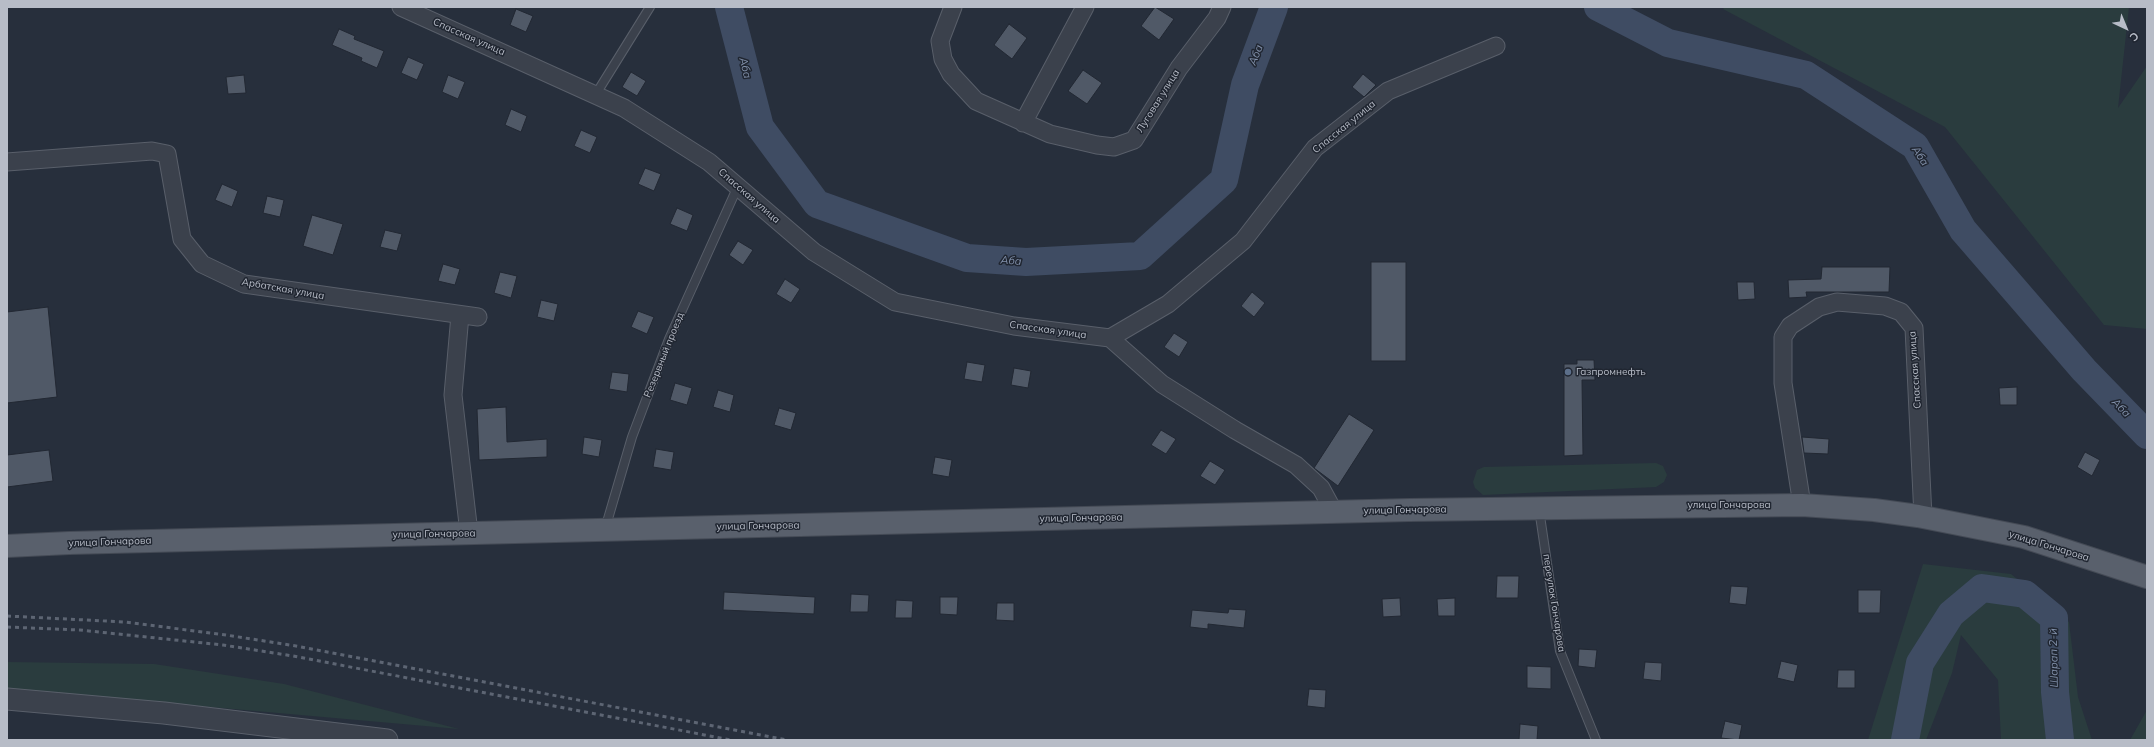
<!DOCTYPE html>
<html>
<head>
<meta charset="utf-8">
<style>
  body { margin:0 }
  #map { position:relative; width:2154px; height:747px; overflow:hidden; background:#272f3c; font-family:Mulish,sans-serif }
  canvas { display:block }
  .frame { position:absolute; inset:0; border:8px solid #b7bcc7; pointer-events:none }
  .north { position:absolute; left:2106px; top:8px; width:40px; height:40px; -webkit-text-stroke:3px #202631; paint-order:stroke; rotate:136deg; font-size:11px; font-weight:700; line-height:16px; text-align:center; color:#b7bcc7 }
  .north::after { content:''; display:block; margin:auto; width:14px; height:18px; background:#b7bcc7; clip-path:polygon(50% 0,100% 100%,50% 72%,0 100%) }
</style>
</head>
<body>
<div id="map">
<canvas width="2154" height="747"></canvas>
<div class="frame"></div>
<div class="north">С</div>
</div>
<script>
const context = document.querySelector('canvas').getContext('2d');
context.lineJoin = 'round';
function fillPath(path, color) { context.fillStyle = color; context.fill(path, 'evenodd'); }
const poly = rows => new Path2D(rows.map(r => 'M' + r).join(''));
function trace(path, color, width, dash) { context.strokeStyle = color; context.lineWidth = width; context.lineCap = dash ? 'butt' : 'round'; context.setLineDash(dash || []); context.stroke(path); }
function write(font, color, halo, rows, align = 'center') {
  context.font = font + ' Mulish,sans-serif'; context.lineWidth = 3; context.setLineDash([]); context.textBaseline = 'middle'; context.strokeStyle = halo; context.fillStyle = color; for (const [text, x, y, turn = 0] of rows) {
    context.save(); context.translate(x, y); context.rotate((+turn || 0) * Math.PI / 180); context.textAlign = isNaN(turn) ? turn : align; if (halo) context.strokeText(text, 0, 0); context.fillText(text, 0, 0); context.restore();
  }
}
fillPath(poly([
  [1725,7,2129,7,2118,108,2147,66,2147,329,2104,325,1945,127,1723,9],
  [1656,463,1663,466,1667,475,1664,482,1656,487,1483,495,1475,488,1473,482,1477,470,1484,467],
  [1923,564,2011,574,2069,622,2078,697,2092,740,2001,740,1998,680,1961,635,1952,673,1926,740,1868,740],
  [7,662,154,664,284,684,459,729,7,689],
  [2147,710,2147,740,2130,740]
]), '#2a3c3e');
trace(poly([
  [729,7,760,127,817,204,967,258,1026,262,1140,256,1224,180,1245,85,1274,7],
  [1598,7,1668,43,1806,75,1915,146,1963,230,2084,370,2147,435],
  [1905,740,1920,663,1951,614,1982,588,2025,594,2054,618,2055,692,2060,740]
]), '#3f4c63', 28);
const building = poly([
  [1155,7,1174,19,1159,40,1141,26,1155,7],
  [516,9,533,16,526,32,510,25,516,9],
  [1009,24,1027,38,1012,59,994,45,1009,24],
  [339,29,355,36,354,39,384,51,377,68,361,61,362,58,332,45,339,29],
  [408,57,424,64,417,80,401,73,408,57],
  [1083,70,1102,83,1087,104,1068,91,1083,70],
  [631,72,646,81,637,96,622,87,631,72],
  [1363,74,1376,85,1364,97,1352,87,1363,74],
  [244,75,246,93,228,94,226,77,244,75],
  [448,75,465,82,458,99,442,92,448,75],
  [511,109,527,116,521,132,505,125,511,109],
  [581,130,597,137,590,153,574,146,581,130],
  [645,168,661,174,654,191,638,184,645,168],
  [222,184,238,191,232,207,215,200,222,184],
  [267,196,284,200,280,217,263,213,267,196],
  [677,208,693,215,687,231,670,224,677,208],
  [312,215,343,224,333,255,303,246,312,215],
  [385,230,402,234,397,251,380,247,385,230],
  [738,241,753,250,743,265,729,255,738,241],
  [1371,262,1406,262,1406,361,1371,361,1371,262],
  [443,264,460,269,455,285,438,281,443,264],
  [1822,267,1890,267,1889,292,1806,292,1807,297,1789,298,1788,280,1821,279,1822,267],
  [500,272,517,276,511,298,494,293,500,272],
  [785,279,800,289,791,303,776,294,785,279],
  [1737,282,1754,282,1755,299,1738,300,1737,282],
  [1252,292,1265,303,1254,317,1241,306,1252,292],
  [541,300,558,304,554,321,537,317,541,300],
  [48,307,57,397,7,403,7,312,48,307],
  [638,311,654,317,647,334,631,327,638,311],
  [1174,333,1188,342,1179,357,1164,347,1174,333],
  [1577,360,1594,360,1595,380,1582,380,1583,455,1564,456,1564,364,1577,364,1577,360],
  [967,362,985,365,982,382,964,379,967,362],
  [1014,368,1031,371,1028,388,1011,385,1014,368],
  [612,372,629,374,627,392,609,389,612,372],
  [675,383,692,388,687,405,670,400,675,383],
  [2017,387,2017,405,2000,405,1999,388,2017,387],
  [718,390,734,395,730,412,713,407,718,390],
  [506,407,507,442,547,439,547,457,479,460,477,409,506,407],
  [779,408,796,413,791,430,774,425,779,408],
  [1349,414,1374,430,1338,486,1314,468,1349,414],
  [1161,430,1176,439,1166,454,1151,445,1161,430],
  [584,437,602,440,599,457,582,454,584,437],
  [1802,437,1829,439,1828,454,1804,453,1802,437],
  [656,449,674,452,671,470,653,467,656,449],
  [49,450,53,481,7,487,7,455,49,450],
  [2085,452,2100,460,2092,476,2077,467,2085,452],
  [935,457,952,460,949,477,932,474,935,457],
  [1210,461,1225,470,1215,485,1200,476,1210,461],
  [1497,576,1519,576,1518,598,1496,598,1497,576],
  [1731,586,1748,587,1746,605,1729,603,1731,586],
  [1858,590,1881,590,1880,613,1858,613,1858,590],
  [724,592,815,597,814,614,723,610,724,592],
  [851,594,869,595,868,612,850,612,851,594],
  [940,597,958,597,957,615,940,614,940,597],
  [1400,598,1401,616,1383,617,1382,599,1400,598],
  [1455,598,1455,616,1438,616,1437,599,1455,598],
  [896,600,913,601,912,618,895,618,896,600],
  [997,603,1014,603,1014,621,996,620,997,603],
  [1229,609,1246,610,1244,628,1208,624,1208,629,1190,627,1192,610,1228,613,1229,609],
  [1579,649,1597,650,1595,668,1578,666,1579,649],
  [1781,661,1798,665,1794,682,1777,678,1781,661],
  [1645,662,1662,663,1661,681,1643,679,1645,662],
  [1527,666,1551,667,1551,689,1527,688,1527,666],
  [1838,670,1855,670,1855,688,1837,688,1838,670],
  [1309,689,1326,690,1325,708,1307,706,1309,689],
  [1725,721,1742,725,1739,740,1721,738,1725,721],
  [1520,724,1538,726,1537,740,1519,740,1520,724]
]);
fillPath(building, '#505967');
trace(building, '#222833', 1);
const service = poly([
  [596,94,650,7],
  [1539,509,1560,651,1596,740],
  [605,529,632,437,669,339,738,186]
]);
const minor = poly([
  [401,7,624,108,709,162,814,252,895,302,1014,326,1110,338,1162,384,1235,430,1296,465,1321,488,1334,512],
  [953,7,940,41,943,59,951,74,976,101,1050,134,1097,145,1114,147,1134,140,1179,68,1217,18,1222,7],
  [1023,123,1085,7],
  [7,162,152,151,167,154,182,239,202,264,244,284,478,317],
  [460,315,453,395,469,533],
  [1110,338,1168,304,1243,241,1315,148,1388,91,1496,46],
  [1802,505,1783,383,1783,337,1790,326,1819,307,1837,302,1885,306,1901,312,1914,328,1923,517]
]);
const tertiary = poly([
  [7,699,164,713,387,740]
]);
const primary = poly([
  [7,546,69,543,1409,510,1802,505,1874,510,1918,516,2024,537,2147,577]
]);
trace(service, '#595f6a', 10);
trace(minor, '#595f6a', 19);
trace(tertiary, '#595f6a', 23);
trace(primary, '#444a55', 24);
trace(service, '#3b414c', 8);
trace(minor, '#3b414c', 17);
trace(tertiary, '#3b414c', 21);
trace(primary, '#59606c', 22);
trace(poly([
  [7,616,125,622,226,635,296,646,787,740],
  [7,627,80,630,223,645,293,656,731,740]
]), '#5d6573', 3, [4, 4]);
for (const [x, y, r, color] of [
  [1568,372,4,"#5c6f8a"]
]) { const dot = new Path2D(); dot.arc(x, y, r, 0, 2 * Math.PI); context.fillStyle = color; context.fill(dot); trace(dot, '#202631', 1.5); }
write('10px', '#b7bcc7', '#202631', [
  ["Спасская улица",469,37,24],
  ["Луговая улица",1158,101,-58],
  ["Спасская улица",1344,127,-39],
  ["Спасская улица",749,196,41],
  ["Арбатская улица",283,289,10],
  ["Спасская улица",1048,330,8],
  ["Резервный проезд",664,355,-68],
  ["Спасская улица",1915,370,-94],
  ["улица Гончарова",1729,505],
  ["улица Гончарова",1405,510,-1],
  ["улица Гончарова",1081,518,-1],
  ["улица Гончарова",758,526,-1],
  ["улица Гончарова",434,534,-1],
  ["улица Гончарова",110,542,-2],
  ["улица Гончарова",2049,546,17],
  ["переулок Гончарова",1554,603,81]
]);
write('10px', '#b7bcc7', '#202631', [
  ["Газпромнефть",1576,372]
], 'left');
write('italic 11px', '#8291ab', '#202631', [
  ["Аба",1256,55,-69],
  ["Аба",745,68,76],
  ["Аба",1920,156,56],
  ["Аба",1011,261,4],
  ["Аба",2121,408,46],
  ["Шарап 2-й",2054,658,-91]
]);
</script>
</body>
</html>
